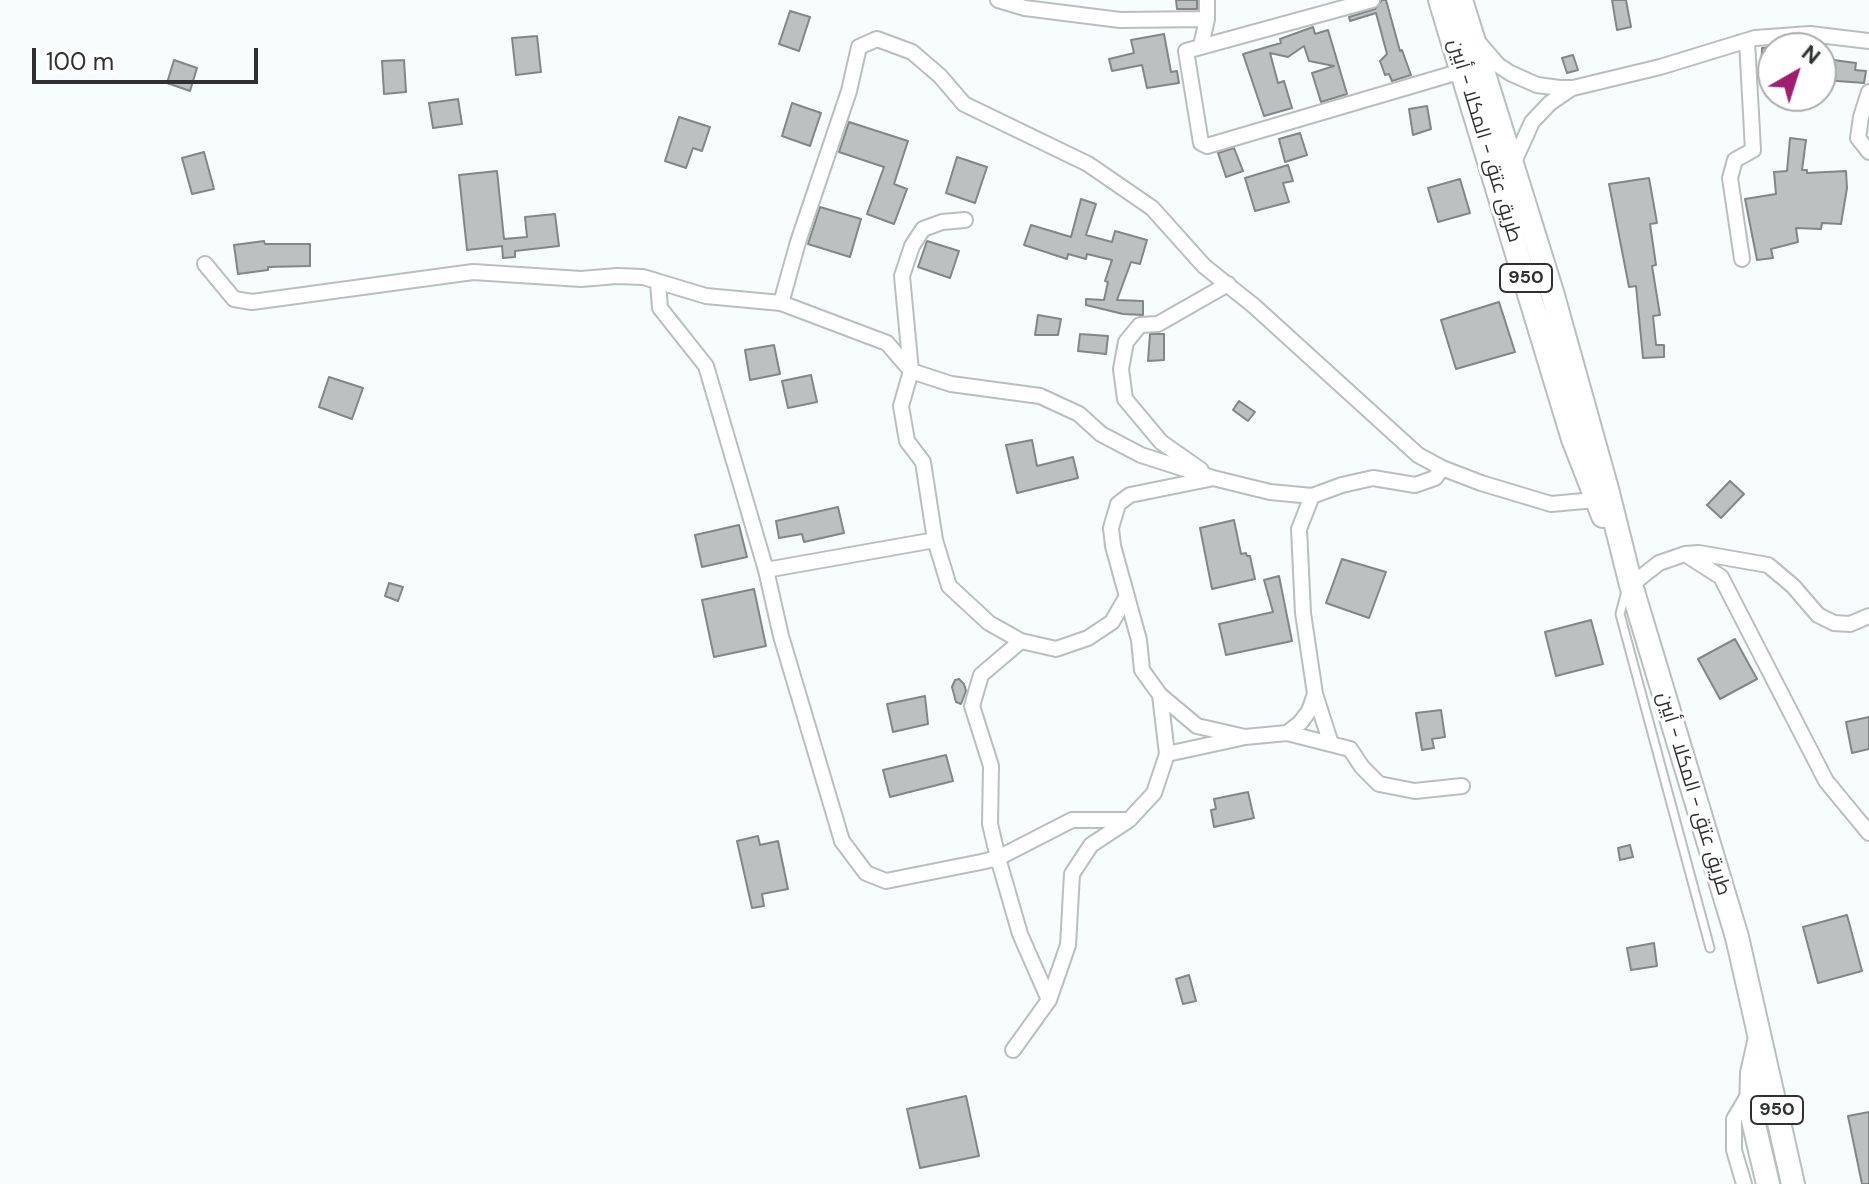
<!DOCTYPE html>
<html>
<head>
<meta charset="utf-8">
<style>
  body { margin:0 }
  #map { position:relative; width:1869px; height:1184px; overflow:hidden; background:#f7fcfc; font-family:"DM Sans",sans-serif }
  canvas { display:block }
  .north { position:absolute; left:1757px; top:32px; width:80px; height:80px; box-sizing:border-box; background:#fff; border:2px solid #acadad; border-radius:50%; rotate:39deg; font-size:22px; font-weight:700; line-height:32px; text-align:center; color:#2f3131 }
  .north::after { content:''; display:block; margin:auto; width:28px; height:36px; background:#a11e6e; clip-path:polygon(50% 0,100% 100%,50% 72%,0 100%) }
  .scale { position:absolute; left:32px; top:48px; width:226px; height:36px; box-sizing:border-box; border:4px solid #2f3131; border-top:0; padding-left:10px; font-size:24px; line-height:28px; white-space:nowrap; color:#2f3131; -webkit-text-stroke:6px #fff; paint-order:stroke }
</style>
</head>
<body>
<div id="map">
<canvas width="1869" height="1184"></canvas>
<div class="north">N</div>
<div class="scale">100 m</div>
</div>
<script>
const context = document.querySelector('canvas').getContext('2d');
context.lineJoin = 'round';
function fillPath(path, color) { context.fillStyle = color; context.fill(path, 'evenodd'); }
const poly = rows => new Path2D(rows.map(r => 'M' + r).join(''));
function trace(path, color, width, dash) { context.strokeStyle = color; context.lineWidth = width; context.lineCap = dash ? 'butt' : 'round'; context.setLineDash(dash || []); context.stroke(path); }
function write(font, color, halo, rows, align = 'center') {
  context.font = font + ' "DM Sans",Cairo,sans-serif'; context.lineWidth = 6; context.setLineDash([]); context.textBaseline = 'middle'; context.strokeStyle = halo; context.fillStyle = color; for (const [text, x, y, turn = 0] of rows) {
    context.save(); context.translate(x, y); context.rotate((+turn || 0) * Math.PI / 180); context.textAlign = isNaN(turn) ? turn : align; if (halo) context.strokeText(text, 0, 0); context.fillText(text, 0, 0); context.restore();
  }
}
const building = poly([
  [1176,0,1197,0,1197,9,1177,9,1176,0],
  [1382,0,1386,0,1400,51,1402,50,1411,75,1392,81,1389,74,1385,75,1380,61,1387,54,1376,13,1350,21,1349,17,1375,9,1382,0],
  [1612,0,1626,0,1631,27,1617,30,1612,0],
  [790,11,810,17,799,51,779,44,790,11],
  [1313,27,1315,34,1328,30,1347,94,1321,102,1312,73,1334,66,1309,61,1304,46,1288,57,1270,53,1278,83,1284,81,1292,108,1264,116,1243,54,1281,43,1280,39,1313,27],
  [1164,34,1171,72,1177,71,1179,83,1147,88,1142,65,1112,71,1109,59,1134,53,1131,40,1164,34],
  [537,36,541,72,516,75,512,38,537,36],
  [1773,47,1773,81,1761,80,1762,48,1773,47],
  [1573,55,1578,70,1567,73,1562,58,1573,55],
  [1826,59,1856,63,1855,70,1866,71,1864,83,1824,80,1826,59],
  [174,60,197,68,190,91,167,83,174,60],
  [404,60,406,92,384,94,382,61,404,60],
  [458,99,462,124,433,128,429,103,458,99],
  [792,103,821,113,810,146,782,136,792,103],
  [1427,106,1431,129,1413,135,1409,109,1427,106],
  [679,117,710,127,702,151,693,148,686,168,665,161,679,117],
  [849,122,908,141,894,184,907,189,894,224,867,214,884,167,839,152,849,122],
  [1300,133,1307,155,1285,162,1279,139,1300,133],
  [1790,138,1806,140,1802,170,1807,170,1807,173,1846,171,1847,188,1841,224,1822,223,1821,229,1796,228,1798,242,1771,249,1773,258,1757,260,1745,199,1776,194,1774,172,1787,171,1790,138],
  [1234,148,1243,171,1226,177,1218,153,1234,148],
  [204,152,214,189,192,194,182,158,204,152],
  [957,157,987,167,975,203,946,193,957,157],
  [1288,165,1293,181,1283,183,1289,202,1255,211,1245,178,1288,165],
  [497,171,504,239,527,237,525,217,555,214,559,246,515,251,515,257,503,258,502,246,467,250,459,175,497,171],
  [1649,178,1657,223,1650,224,1656,265,1652,266,1660,315,1653,316,1656,345,1664,345,1664,357,1643,358,1636,286,1629,287,1609,184,1649,178],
  [1460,179,1470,213,1438,222,1428,188,1460,179],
  [1081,199,1096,204,1086,235,1112,242,1115,231,1147,240,1140,264,1131,262,1117,300,1143,301,1143,315,1123,314,1086,305,1086,299,1104,300,1108,282,1105,281,1112,260,1087,254,1086,259,1068,254,1067,259,1024,245,1031,225,1071,237,1081,199],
  [820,207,861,219,850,257,808,244,820,207],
  [264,241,265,244,310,244,310,266,268,267,268,270,238,274,234,245,264,241],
  [927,241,959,251,950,278,918,267,927,241],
  [1499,302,1515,352,1456,369,1441,320,1499,302],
  [1038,315,1061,319,1058,335,1035,335,1038,315],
  [1080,334,1108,336,1106,354,1078,351,1080,334],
  [1150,334,1164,334,1164,360,1148,361,1150,334],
  [774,345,780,374,750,380,745,350,774,345],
  [811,375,817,402,788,408,782,381,811,375],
  [329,377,363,388,352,419,319,407,329,377],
  [1239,401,1255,412,1248,421,1233,410,1239,401],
  [1032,440,1037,466,1073,457,1078,478,1017,493,1006,445,1032,440],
  [1730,481,1744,494,1721,518,1707,505,1730,481],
  [838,507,844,533,804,542,802,534,779,538,776,521,838,507],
  [1234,520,1241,554,1246,553,1247,556,1250,556,1255,579,1212,589,1200,528,1234,520],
  [739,525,747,557,702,567,695,535,739,525],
  [1342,559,1386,572,1369,618,1326,603,1342,559],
  [1279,576,1292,641,1226,655,1219,624,1273,612,1264,580,1279,576],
  [389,583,403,587,398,601,385,596,389,583],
  [754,589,766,646,714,657,702,600,754,589],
  [1591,620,1603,664,1556,676,1545,632,1591,620],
  [1735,639,1757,679,1720,699,1698,659,1735,639],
  [959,679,964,684,966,691,961,704,956,702,952,687,955,680,959,679],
  [925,696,928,724,893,732,887,704,925,696],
  [1441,710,1445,737,1432,739,1434,748,1422,750,1416,713,1441,710],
  [1869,717,1869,749,1852,753,1846,722,1869,717],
  [946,755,953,781,890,797,883,770,946,755],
  [1248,792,1254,818,1214,827,1211,810,1216,809,1214,799,1248,792],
  [758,836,760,845,778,841,788,889,762,894,764,906,752,908,737,841,758,836],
  [1630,845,1633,857,1620,860,1618,848,1630,845],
  [1847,915,1862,971,1818,983,1803,927,1847,915],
  [1654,943,1657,966,1631,970,1627,948,1654,943],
  [1189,975,1196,1001,1183,1004,1176,979,1189,975],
  [966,1096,979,1156,920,1168,907,1109,966,1096],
  [1869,1112,1869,1184,1862,1184,1848,1116,1869,1112]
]);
fillPath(building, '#bbc0c0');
trace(building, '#828686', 2);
const lane = poly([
  [1626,591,1620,614,1710,948]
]);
const street = poly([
  [998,0,1025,8,1120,20,1207,19],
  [1372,0,1186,51,1201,143,1207,146,1462,71],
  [1480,44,1498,65,1510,73,1537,85,1560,88,1573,88,1660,67,1755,38,1810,34,1869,41],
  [1201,46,1207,19,1207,0],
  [1869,92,1861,117,1858,138,1869,152],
  [1513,164,1532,122,1550,103,1572,88],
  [965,220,942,222,923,229,912,246,902,276,911,371,901,406,907,441,923,462,935,540,949,586,989,623,1021,641,1056,649,1088,638,1112,622,1127,596],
  [1742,259,1730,178,1735,160,1753,150,1747,41],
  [205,264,234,299,252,302,473,272,581,279,617,276,643,277,706,296,781,303,887,343,911,371,951,384,1040,396,1079,414,1101,434,1141,455,1213,478,1270,492,1312,496,1342,485,1373,478,1415,485,1435,478,1442,468],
  [658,282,660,308,706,366,766,570,781,636,842,841,866,873,886,881,981,862,998,858,1072,820,1129,820],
  [781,303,798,242,849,91,859,47,877,39,912,52,940,76,964,104,1088,164,1152,208,1204,266,1254,306,1418,455,1442,468,1481,483,1551,504,1595,500],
  [1201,470,1161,442,1125,399,1121,369,1126,342,1140,325,1158,324,1228,284],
  [1209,479,1130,495,1118,504,1111,528,1113,546,1139,640,1142,670,1160,695,1197,726,1245,737,1287,733,1350,749,1362,767,1379,784,1415,791,1462,786],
  [1312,496,1299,529,1303,613,1315,694,1331,744],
  [1685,554,1721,577,1826,781,1869,833],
  [766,570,935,540],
  [1631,585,1659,563,1685,554,1699,553,1768,565,1793,586,1818,615,1834,623,1850,624,1869,616],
  [1021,641,981,675,972,706,991,766,990,824,998,858,1020,934,1049,1000],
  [1287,733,1300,723,1309,711,1315,694],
  [1167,754,1241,738],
  [1013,1050,1049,1000,1068,945,1072,874,1091,845,1129,820,1154,793,1167,754,1160,695],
  [1744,1184,1734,1150,1734,1119,1749,1094]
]);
const primary = poly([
  [1440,0,1573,439,1603,516],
  [1461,0,1552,292,1607,489,1631,585,1737,937,1793,1184],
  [1759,1042,1752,1073,1751,1112,1768,1184]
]);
trace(lane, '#b9bebe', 11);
trace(street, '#b9bebe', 18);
trace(primary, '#b9bebe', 26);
trace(lane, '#fff', 7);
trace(street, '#fff', 14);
trace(primary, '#fff', 22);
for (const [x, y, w] of [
  [1526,278,52],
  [1777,1110,52]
]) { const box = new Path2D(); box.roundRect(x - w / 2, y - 14, w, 28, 6); context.fillStyle = '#fff'; context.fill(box); trace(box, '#2f3131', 2); }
write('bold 18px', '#2f3131', null, [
  ["950",1526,278],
  ["950",1777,1110]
]);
write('20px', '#2f3131', '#fff', [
  ["طريق عتق - المكلا - أبين",1484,141,73],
  ["طريق عتق - المكلا - أبين",1693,794,73]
]);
</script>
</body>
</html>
